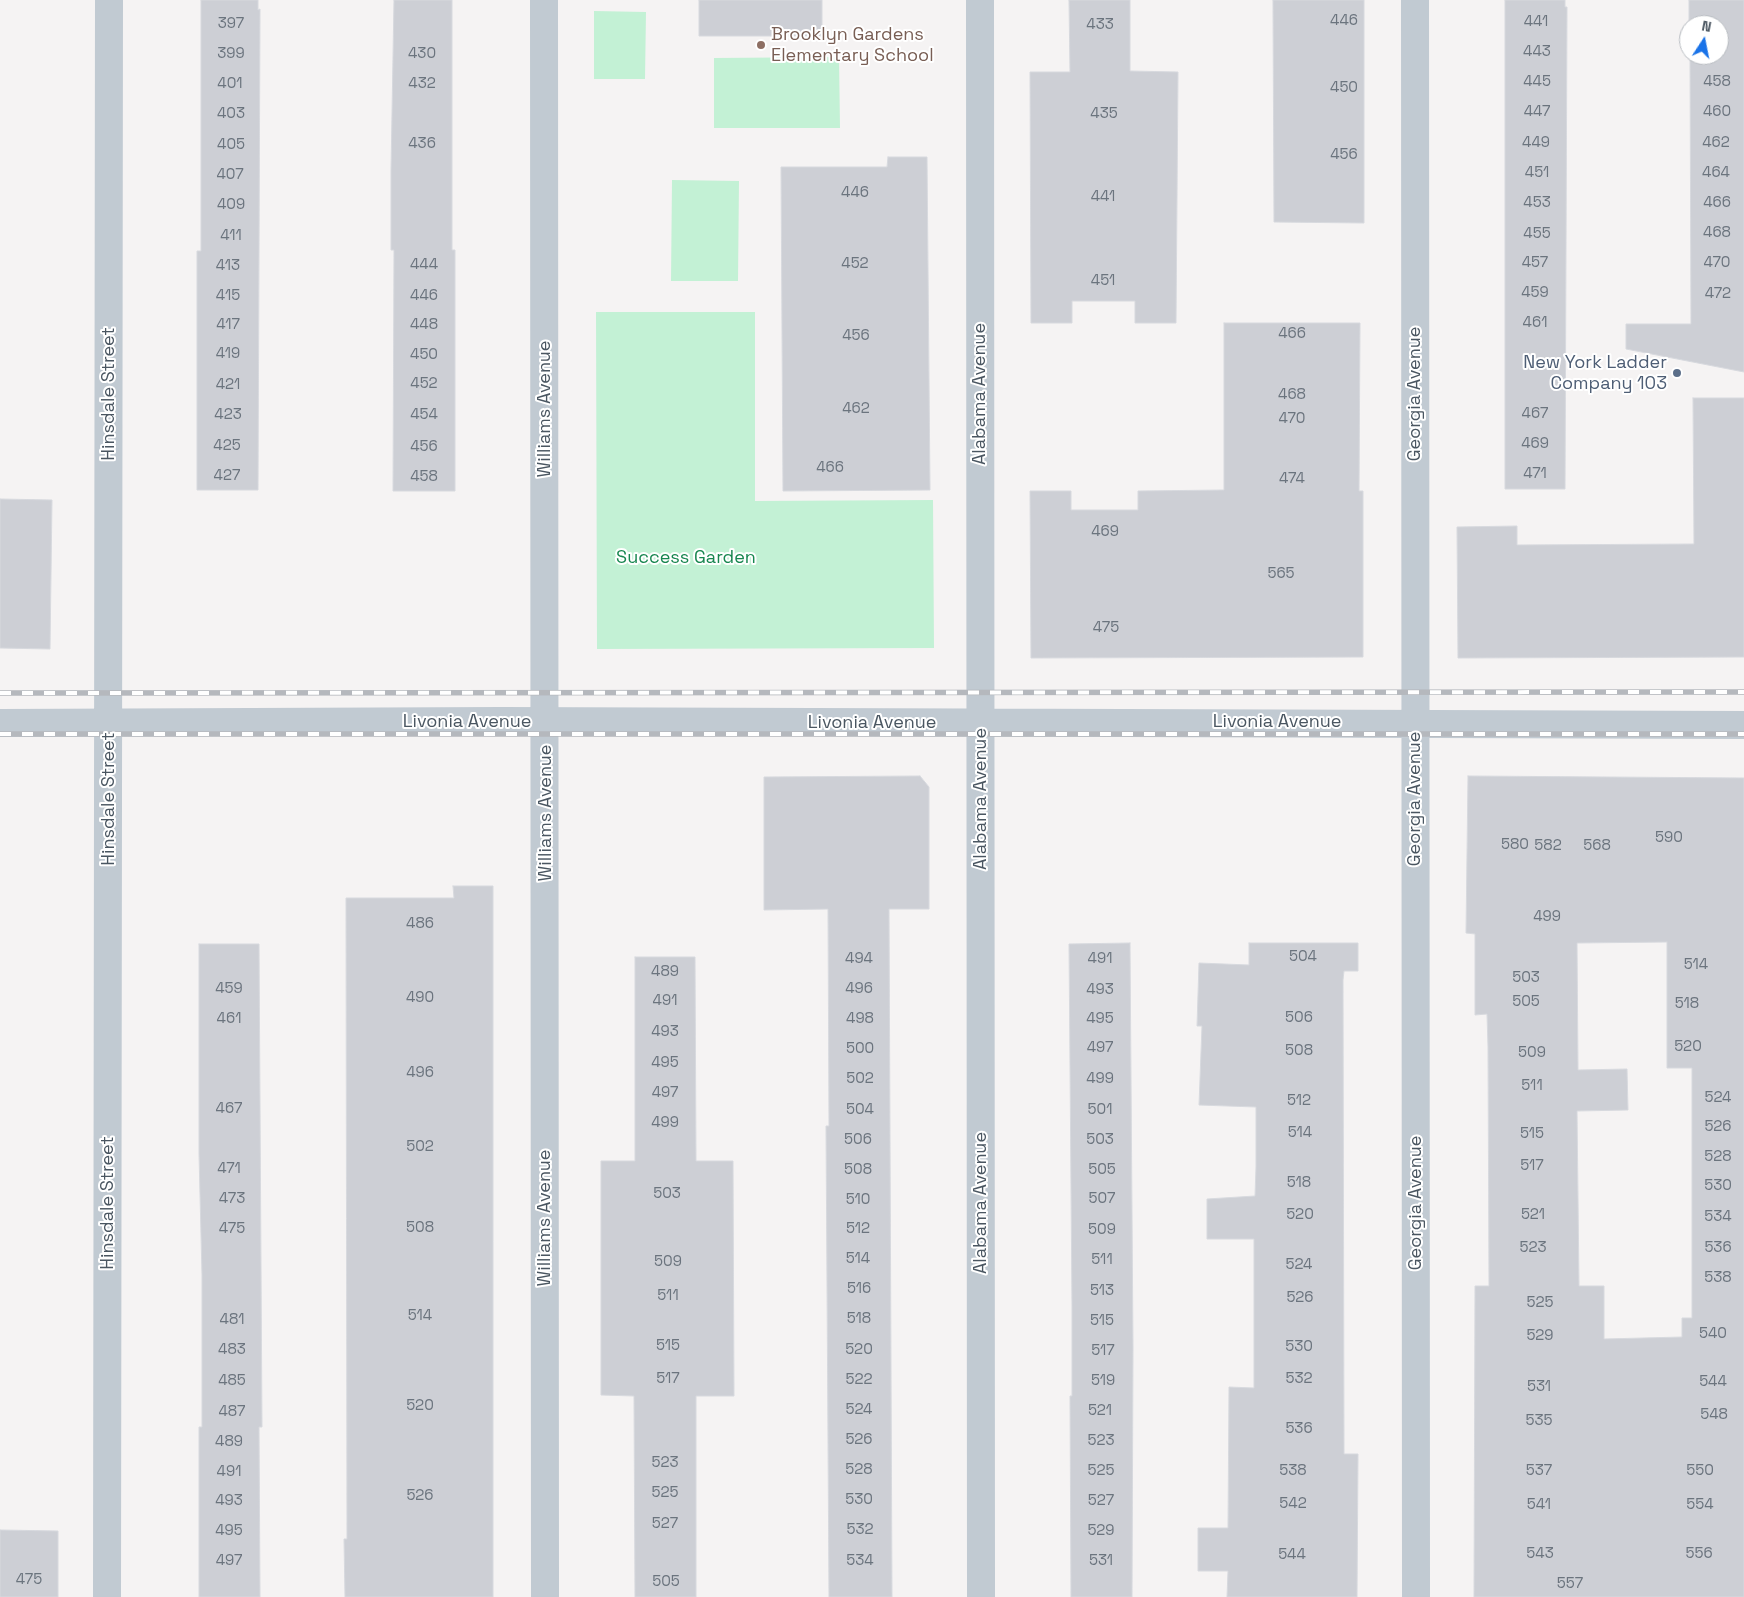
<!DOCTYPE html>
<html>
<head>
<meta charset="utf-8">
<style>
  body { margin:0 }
  #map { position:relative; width:1744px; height:1597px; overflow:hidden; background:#f5f3f3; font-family:"Space Grotesk",sans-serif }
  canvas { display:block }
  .north { position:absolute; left:1679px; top:15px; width:50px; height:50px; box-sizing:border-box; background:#fff; border:1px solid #b7bbc0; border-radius:50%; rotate:11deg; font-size:14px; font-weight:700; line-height:20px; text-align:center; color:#4a5661 }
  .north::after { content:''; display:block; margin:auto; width:18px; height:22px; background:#1a73e8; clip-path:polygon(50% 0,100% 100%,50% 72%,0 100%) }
</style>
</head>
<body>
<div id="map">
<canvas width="1744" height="1597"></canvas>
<div class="north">N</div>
</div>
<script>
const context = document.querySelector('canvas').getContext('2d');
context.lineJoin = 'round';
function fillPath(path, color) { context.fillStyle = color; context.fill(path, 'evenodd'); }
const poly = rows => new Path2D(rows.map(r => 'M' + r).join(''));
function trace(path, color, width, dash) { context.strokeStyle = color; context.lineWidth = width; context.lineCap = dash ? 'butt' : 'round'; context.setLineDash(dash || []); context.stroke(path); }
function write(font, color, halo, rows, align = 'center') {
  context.font = font + ' "Space Grotesk",sans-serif'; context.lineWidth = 4; context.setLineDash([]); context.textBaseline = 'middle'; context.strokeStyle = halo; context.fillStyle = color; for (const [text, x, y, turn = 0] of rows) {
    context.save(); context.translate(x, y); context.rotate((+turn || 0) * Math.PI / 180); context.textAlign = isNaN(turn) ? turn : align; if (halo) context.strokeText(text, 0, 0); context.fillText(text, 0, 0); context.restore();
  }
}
fillPath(poly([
  [594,11,646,12,645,79,594,79],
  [839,57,840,128,714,128,714,58],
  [672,180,739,181,738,281,671,281],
  [596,312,755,312,755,501,933,500,934,648,597,649]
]), '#c3f1d5');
const building = poly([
  [201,0,258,0,258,10,260,9,258,490,197,490,197,251,201,251,201,0],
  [394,0,452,0,452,250,455,250,455,491,393,491,394,250,391,250,391,171,394,0],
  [699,0,822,0,822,36,699,36,699,0],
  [1069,0,1130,0,1130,71,1178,72,1176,323,1135,323,1135,301,1072,301,1072,323,1031,323,1030,72,1070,72,1069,0],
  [1273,0,1364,0,1364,223,1274,222,1273,0],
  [1505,0,1565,0,1565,7,1567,7,1565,489,1505,489,1505,0],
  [1689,0,1744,0,1744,372,1626,349,1626,324,1691,324,1690,55,1719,55,1719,25,1689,25,1689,0],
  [888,157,927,157,930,490,783,491,781,167,887,167,888,157],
  [1224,323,1360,323,1359,491,1363,491,1363,657,1031,658,1030,491,1071,491,1071,510,1138,510,1138,491,1224,490,1224,323],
  [1693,398,1744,398,1744,657,1458,658,1457,527,1517,526,1517,545,1694,544,1693,398],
  [0,499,52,500,50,649,0,648,0,499],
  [920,776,929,787,929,909,889,909,892,1597,829,1597,826,1126,829,1126,828,909,764,910,764,777,920,776],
  [1468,776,1744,778,1744,1597,1474,1597,1475,1286,1489,1286,1488,1047,1487,1014,1475,1015,1475,934,1466,933,1468,776],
  [1667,942,1667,1068,1692,1068,1692,1318,1682,1318,1682,1337,1604,1339,1604,1286,1579,1286,1577,1111,1628,1110,1627,1069,1578,1070,1577,943,1667,942],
  [453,886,493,886,493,1597,345,1597,344,1539,347,1539,346,898,454,898,453,886],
  [1130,943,1133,1347,1132,1597,1071,1597,1070,1396,1072,1396,1072,1306,1069,944,1130,943],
  [1249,943,1358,943,1358,971,1344,971,1343,980,1344,1454,1358,1454,1357,1597,1227,1597,1228,1571,1198,1571,1198,1528,1228,1528,1229,1387,1254,1388,1254,1239,1207,1239,1207,1199,1255,1196,1256,1167,1256,1107,1199,1105,1202,1026,1197,1026,1199,963,1249,965,1249,943],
  [199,944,259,944,262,1427,259,1427,260,1597,199,1597,199,1427,202,1427,202,1275,199,1154,199,944],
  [635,957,695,957,696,1161,733,1161,734,1396,696,1396,696,1597,635,1597,634,1396,601,1395,601,1161,635,1161,635,957],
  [0,1530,58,1531,58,1597,0,1597,0,1530]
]);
fillPath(building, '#cdcfd5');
trace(building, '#d7d9de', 1);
trace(poly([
  [544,0,545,1597],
  [980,0,981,1597],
  [1415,0,1416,1597],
  [0,723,502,721,1744,725],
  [107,1597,109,0]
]), '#c1cad2', 28);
const rail = poly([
  [0,693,1744,692],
  [0,734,1744,734]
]);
trace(rail, '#b5b8bd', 5.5);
trace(rail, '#fff', 4, [11]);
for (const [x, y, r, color] of [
  [761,45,5,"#8d6e63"],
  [1677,373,5,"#5c6f8a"]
]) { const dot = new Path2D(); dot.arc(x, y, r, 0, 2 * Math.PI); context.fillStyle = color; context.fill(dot); trace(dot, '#fff', 2); }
write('15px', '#6b747e', null, [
  ["446",1344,21],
  ["441",1536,22],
  ["397",231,24],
  ["433",1100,25],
  ["443",1537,52],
  ["399",231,54],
  ["430",422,54],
  ["445",1537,82],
  ["458",1717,82],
  ["401",230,84],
  ["432",422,84],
  ["450",1344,88],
  ["447",1537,112],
  ["460",1717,112],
  ["403",231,114],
  ["435",1104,114],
  ["449",1536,143],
  ["462",1716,143],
  ["436",422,144],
  ["405",231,145],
  ["456",1344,155],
  ["451",1537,173],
  ["464",1716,173],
  ["407",230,175],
  ["446",855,193],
  ["441",1103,197],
  ["453",1537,203],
  ["466",1717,203],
  ["409",231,205],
  ["468",1717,233],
  ["455",1537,234],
  ["411",231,236],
  ["457",1535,263],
  ["470",1717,263],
  ["452",855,264],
  ["444",424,265],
  ["413",228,266],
  ["451",1103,281],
  ["459",1535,293],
  ["472",1718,294],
  ["415",228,296],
  ["446",424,296],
  ["461",1535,323],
  ["417",228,325],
  ["448",424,325],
  ["466",1292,334],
  ["456",856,336],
  ["419",228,354],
  ["450",424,355],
  ["452",424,384],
  ["421",228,385],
  ["468",1292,395],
  ["462",856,409],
  ["467",1535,414],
  ["423",228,415],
  ["454",424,415],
  ["470",1292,419],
  ["469",1535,444],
  ["425",227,446],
  ["456",424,447],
  ["466",830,468],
  ["471",1535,474],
  ["427",227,476],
  ["458",424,477],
  ["474",1292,479],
  ["469",1105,532],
  ["565",1281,574],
  ["475",1106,628],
  ["590",1669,838],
  ["580",1515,845],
  ["582",1548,846],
  ["568",1597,846],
  ["499",1547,917],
  ["486",420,924],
  ["504",1303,957],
  ["494",859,959],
  ["491",1100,959],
  ["514",1696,965],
  ["489",665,972],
  ["503",1526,978],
  ["459",229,989],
  ["496",859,989],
  ["493",1100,990],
  ["490",420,998],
  ["491",665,1001],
  ["505",1526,1002],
  ["518",1687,1004],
  ["506",1299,1018],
  ["461",229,1019],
  ["498",860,1019],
  ["495",1100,1019],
  ["493",665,1032],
  ["520",1688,1047],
  ["497",1100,1048],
  ["500",860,1049],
  ["508",1299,1051],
  ["509",1532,1053],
  ["495",665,1063],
  ["496",420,1073],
  ["502",860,1079],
  ["499",1100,1079],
  ["511",1532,1086],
  ["497",665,1093],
  ["524",1718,1098],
  ["512",1299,1101],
  ["467",229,1109],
  ["504",860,1110],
  ["501",1100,1110],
  ["499",665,1123],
  ["526",1718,1127],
  ["514",1300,1133],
  ["515",1532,1134],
  ["506",858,1140],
  ["503",1100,1140],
  ["502",420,1147],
  ["528",1718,1157],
  ["517",1532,1166],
  ["471",229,1169],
  ["508",858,1170],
  ["505",1102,1170],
  ["518",1299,1183],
  ["530",1718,1186],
  ["503",667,1194],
  ["473",232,1199],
  ["507",1102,1199],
  ["510",858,1200],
  ["520",1300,1215],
  ["521",1533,1215],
  ["534",1718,1217],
  ["508",420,1228],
  ["475",232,1229],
  ["512",858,1229],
  ["509",1102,1230],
  ["523",1533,1248],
  ["536",1718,1248],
  ["514",858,1259],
  ["511",1102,1260],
  ["509",668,1262],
  ["524",1299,1265],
  ["538",1718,1278],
  ["516",859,1289],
  ["513",1102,1291],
  ["511",668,1296],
  ["526",1300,1298],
  ["525",1540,1303],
  ["514",420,1316],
  ["518",859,1319],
  ["481",232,1320],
  ["515",1102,1321],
  ["540",1713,1334],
  ["529",1540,1336],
  ["515",668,1346],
  ["530",1299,1347],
  ["483",232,1350],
  ["520",859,1350],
  ["517",1103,1351],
  ["517",668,1379],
  ["532",1299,1379],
  ["522",859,1380],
  ["485",232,1381],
  ["519",1103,1381],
  ["544",1713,1382],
  ["531",1539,1387],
  ["520",420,1406],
  ["524",859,1410],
  ["521",1100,1411],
  ["487",232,1412],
  ["548",1714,1415],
  ["535",1539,1421],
  ["536",1299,1429],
  ["526",859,1440],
  ["523",1101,1441],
  ["489",229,1442],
  ["523",665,1463],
  ["528",859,1470],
  ["525",1101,1471],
  ["538",1293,1471],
  ["537",1539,1471],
  ["550",1700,1471],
  ["491",229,1472],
  ["525",665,1493],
  ["526",420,1496],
  ["530",859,1500],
  ["493",229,1501],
  ["527",1101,1501],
  ["542",1293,1504],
  ["541",1539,1505],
  ["554",1700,1505],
  ["527",665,1524],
  ["532",860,1530],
  ["495",229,1531],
  ["529",1101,1531],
  ["543",1540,1554],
  ["556",1699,1554],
  ["544",1292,1555],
  ["497",229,1561],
  ["534",860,1561],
  ["531",1101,1561],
  ["475",29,1580],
  ["505",666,1582],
  ["557",1570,1584]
]);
write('18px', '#785e54', '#fff', [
  ["Brooklyn Gardens",771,35],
  ["Elementary School",771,56]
], 'left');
write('18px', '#4e5e75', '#fff', [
  ["New York Ladder",1667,363],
  ["Company 103",1667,384]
], 'right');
write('18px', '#4a5661', '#fff', [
  ["Hinsdale Street",109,394,-90],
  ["Alabama Avenue",980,394,-90],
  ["Georgia Avenue",1415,394,-90],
  ["Williams Avenue",545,409,-90],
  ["Livonia Avenue",467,722],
  ["Livonia Avenue",1277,722],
  ["Livonia Avenue",872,723],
  ["Hinsdale Street",109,799,-90],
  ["Alabama Avenue",981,799,-90],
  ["Georgia Avenue",1415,799,-90],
  ["Williams Avenue",546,813,-90],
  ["Hinsdale Street",108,1203,-90],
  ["Alabama Avenue",981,1203,-90],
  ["Georgia Avenue",1416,1203,-90],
  ["Williams Avenue",545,1218,-90]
]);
write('18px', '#17864f', '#fff', [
  ["Success Garden",686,558]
]);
</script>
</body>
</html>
